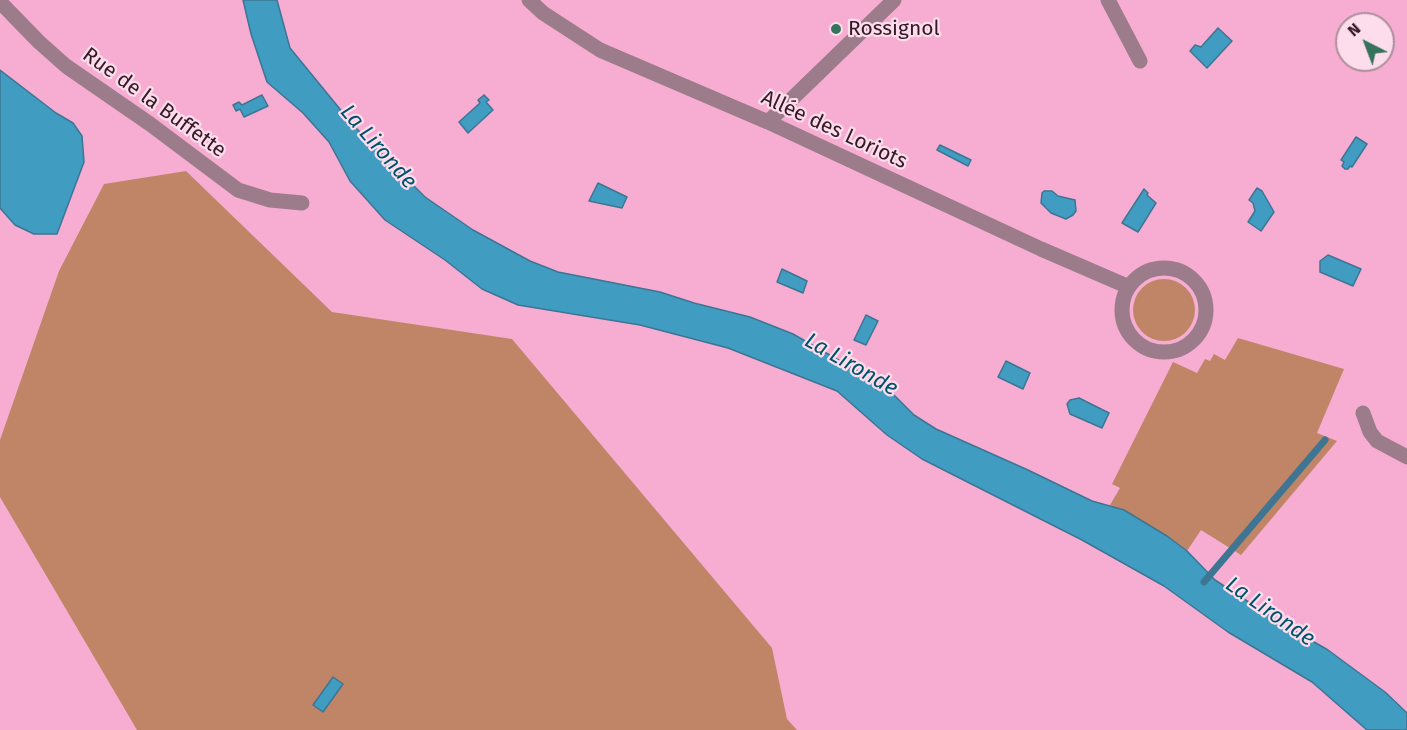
<!DOCTYPE html>
<html>
<head>
<meta charset="utf-8">
<style>
  body { margin:0 }
  #map { position:relative; width:1407px; height:730px; overflow:hidden; background:#f7add2; font-family:"Fira Sans",sans-serif }
  canvas { display:block }
  .north { position:absolute; left:1335px; top:12px; width:60px; height:60px; box-sizing:border-box; background:#fdddec; border:2px solid #ad8f9d; border-radius:50%; rotate:318deg; font-size:16px; font-weight:700; line-height:24px; text-align:center; color:#341927 }
  .north::after { content:''; display:block; margin:auto; width:21px; height:27px; background:#36735d; clip-path:polygon(50% 0,100% 100%,50% 72%,0 100%) }
</style>
</head>
<body>
<div id="map">
<canvas width="1407" height="730"></canvas>
<div class="north">N</div>
</div>
<script>
const context = document.querySelector('canvas').getContext('2d');
context.lineJoin = 'round';
function fillPath(path, color) { context.fillStyle = color; context.fill(path, 'evenodd'); }
const poly = rows => new Path2D(rows.map(r => 'M' + r).join(''));
function trace(path, color, width, dash) { context.strokeStyle = color; context.lineWidth = width; context.lineCap = dash ? 'butt' : 'round'; context.setLineDash(dash || []); context.stroke(path); }
function write(font, color, halo, rows, align = 'center') {
  context.font = font + ' "Fira Sans",sans-serif'; context.lineWidth = 4.5; context.setLineDash([]); context.textBaseline = 'middle'; context.strokeStyle = halo; context.fillStyle = color; for (const [text, x, y, turn = 0] of rows) {
    context.save(); context.translate(x, y); context.rotate((+turn || 0) * Math.PI / 180); context.textAlign = isNaN(turn) ? turn : align; if (halo) context.strokeText(text, 0, 0); context.fillText(text, 0, 0); context.restore();
  }
}
fillPath(poly([
  [186,171,332,312,512,339,772,648,787,719,797,730,137,730,0,497,0,440,59,271,104,184],
  '1133 310a31 31 0 1 1 62 0a31 31 0 1 1-62 0Z',
  [1238,338,1344,369,1317,433,1337,441,1241,555,1201,530,1187,551,1167,536,1110,505,1120,488,1112,484,1173,362,1197,373,1205,359,1210,361,1214,354,1225,360]
]), '#c08567');
const water = poly([
  [243,0,277,0,290,48,353,125,425,197,473,230,530,261,558,272,660,292,694,303,750,317,793,334,870,378,895,396,914,415,936,429,1028,470,1092,501,1124,510,1167,536,1187,551,1215,580,1276,620,1328,650,1385,692,1407,713,1407,730,1367,730,1312,682,1228,632,1164,586,1082,540,922,459,887,435,837,391,728,348,640,325,518,305,482,289,445,260,385,220,350,181,329,142,303,113,267,82,251,34,243,0],
  [1218,28,1232,41,1207,68,1190,51,1195,45,1201,47,1218,28],
  [0,70,56,113,73,123,82,136,84,162,57,234,34,234,15,225,0,208,0,70],
  [262,95,268,106,244,117,240,109,236,111,233,105,239,102,242,105,262,95],
  [484,95,489,100,486,102,493,110,468,133,459,122,480,103,478,100,484,95],
  [1356,137,1367,144,1352,167,1350,166,1348,169,1345,169,1342,166,1344,162,1341,160,1356,137],
  [940,145,971,160,968,166,937,150,940,145],
  [598,183,627,197,622,208,589,201,598,183],
  [1257,188,1262,191,1274,212,1261,231,1248,222,1255,211,1253,203,1249,200,1257,188],
  [1144,189,1148,193,1147,195,1156,203,1138,232,1122,223,1144,189],
  [1044,191,1052,191,1058,196,1075,200,1076,211,1073,215,1066,219,1051,213,1041,203,1042,193,1044,191],
  [1328,255,1361,269,1353,286,1320,272,1320,261,1328,255],
  [782,269,807,281,803,293,777,282,782,269],
  [866,315,878,321,866,345,854,340,866,315],
  [1006,361,1030,373,1023,389,998,377,1006,361],
  [1079,398,1109,413,1102,428,1070,414,1067,404,1070,400,1079,398],
  [333,677,343,684,323,712,313,705,333,677]
]);
fillPath(water, '#419cc1');
trace(water, '#3d7593', 1.5);
trace(poly([
  [1204,582,1325,440]
]), '#3d7593', 7);
trace(poly([
  [529,0,543,13,600,50,768,122,1041,249,1129,287],
  [1108,0,1140,61],
  [0,2,39,42,66,66,150,124,238,190,270,200,302,203],
  [768,122,894,0],
  '1122 310a42 42 0 1 1 84 0a42 42 0 1 1-84 0Z',
  [1363,413,1370,432,1377,441,1407,457]
]), '#9c7c8b', 15);
for (const [x, y, r, color] of [
  [836,29,6,"#36735d"]
]) { const dot = new Path2D(); dot.arc(x, y, r, 0, 2 * Math.PI); context.fillStyle = color; context.fill(dot); trace(dot, '#fdddec', 2); }
write('21px', '#341927', '#fdddec', [
  ["Rossignol",848,29]
], 'left');
write('21px', '#341927', '#fdddec', [
  ["Rue de la Buffette",154,103,36],
  ["Allée des Loriots",834,130,25]
]);
write('italic 22px', '#01516b', '#fdddec', [
  ["La Lironde",378,147,49],
  ["La Lironde",851,365,30],
  ["La Lironde",1270,612,35]
]);
</script>
</body>
</html>
